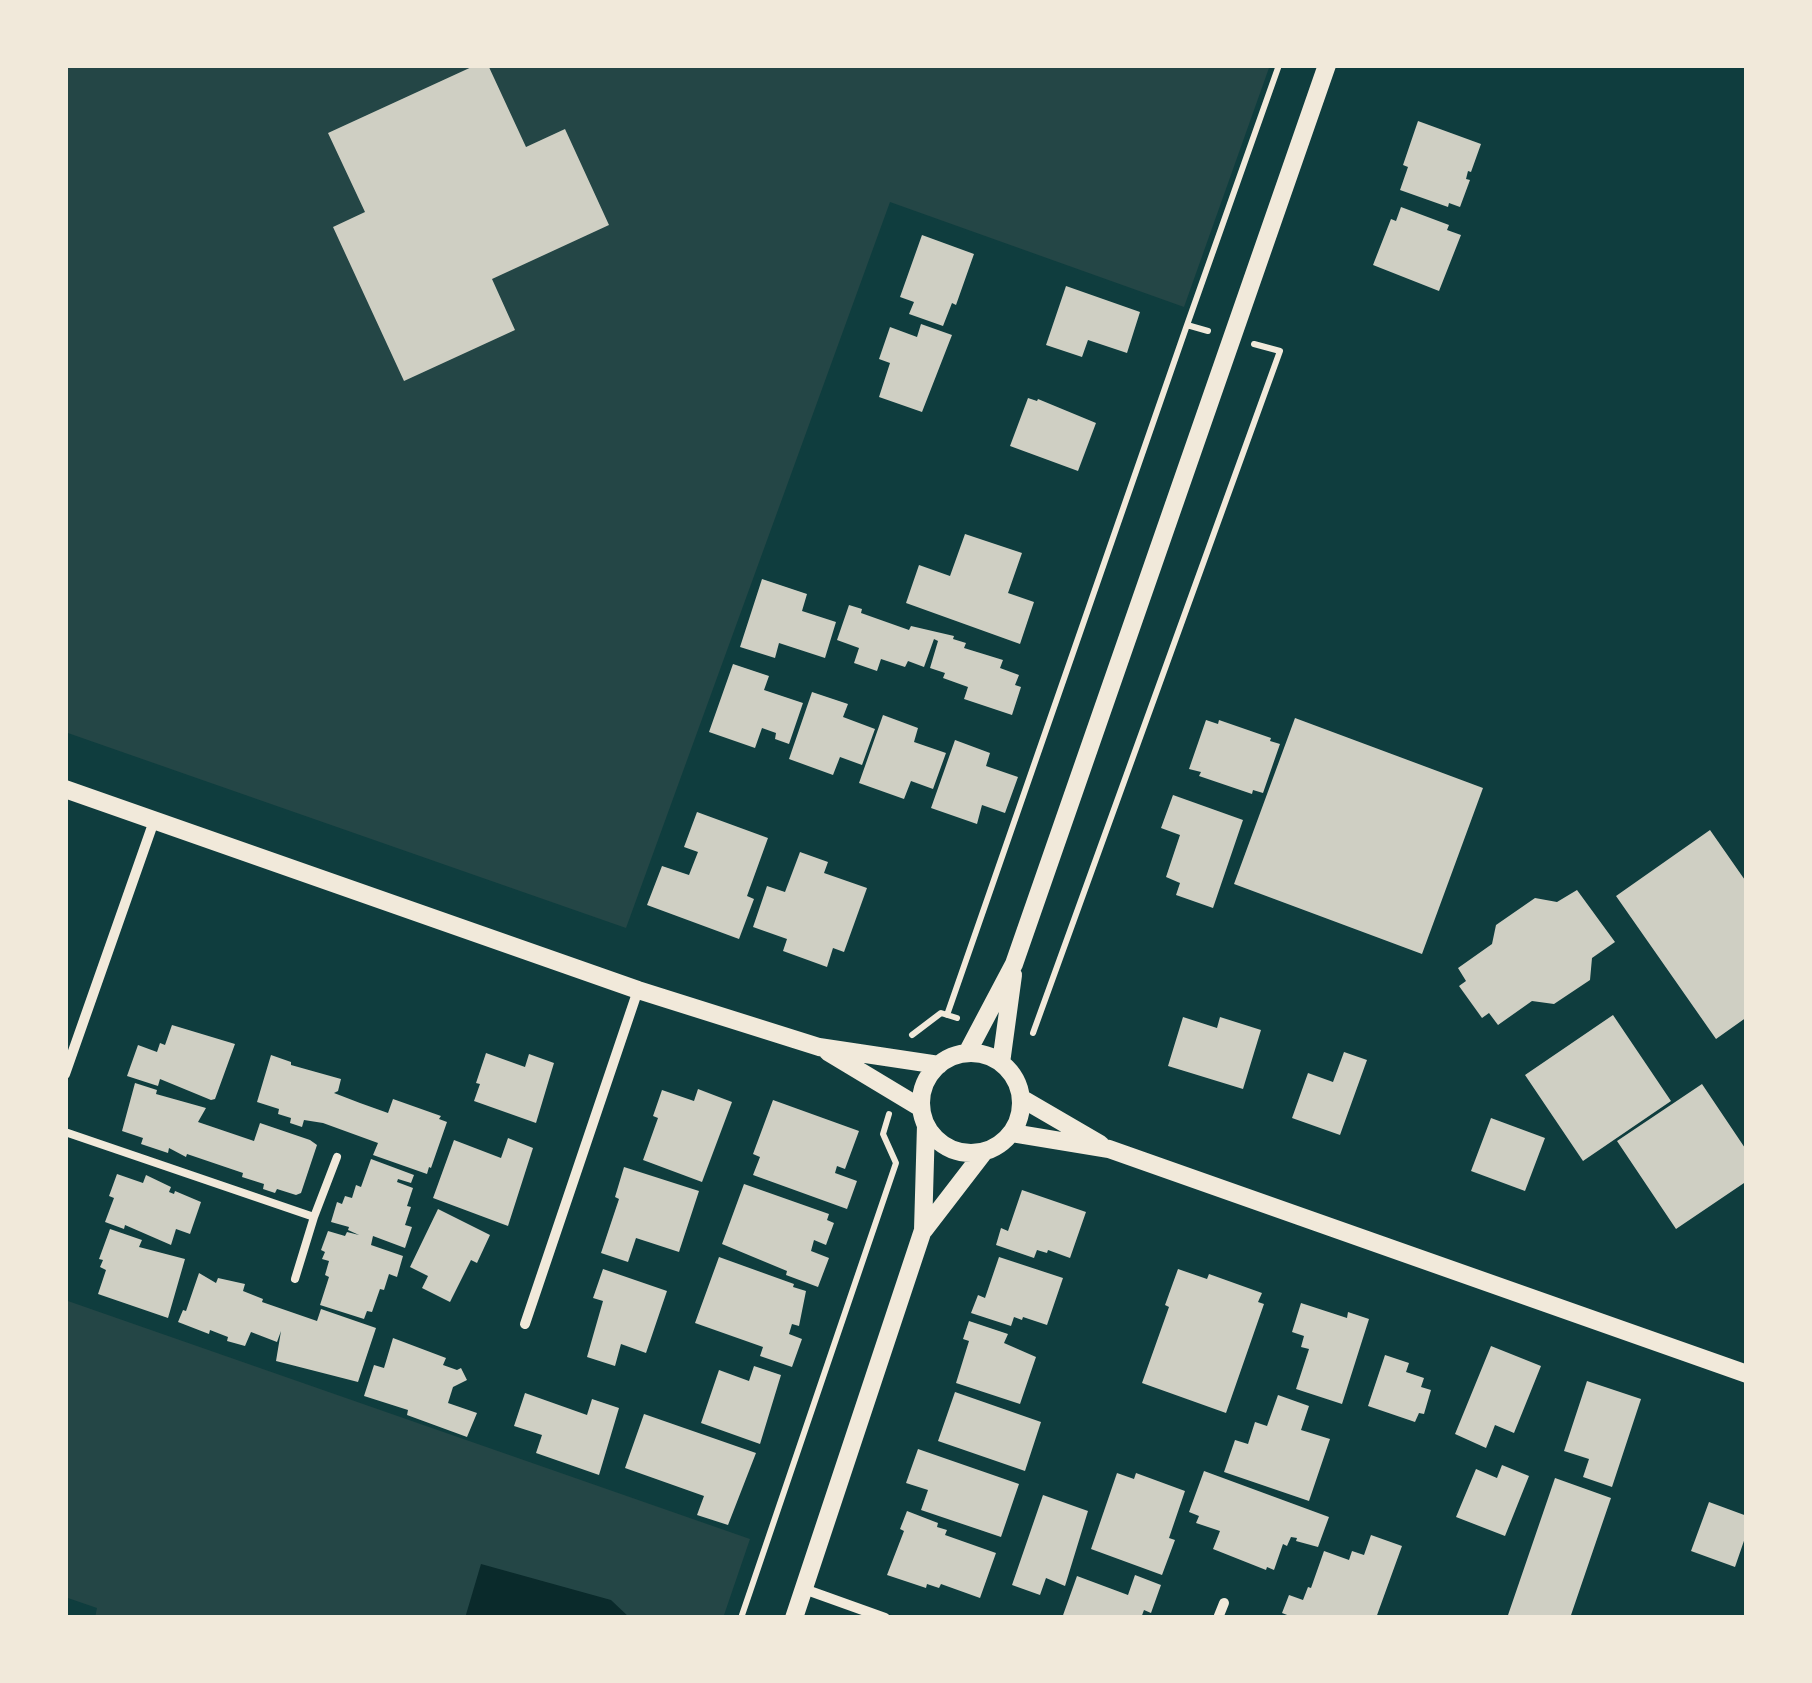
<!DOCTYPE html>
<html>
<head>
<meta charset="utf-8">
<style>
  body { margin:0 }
  #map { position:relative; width:1812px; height:1683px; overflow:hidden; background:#0f3d3e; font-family:"DM Sans",sans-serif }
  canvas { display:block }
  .frame { position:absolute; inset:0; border:68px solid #f1e9da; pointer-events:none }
</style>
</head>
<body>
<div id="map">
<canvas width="1812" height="1683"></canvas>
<div class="frame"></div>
</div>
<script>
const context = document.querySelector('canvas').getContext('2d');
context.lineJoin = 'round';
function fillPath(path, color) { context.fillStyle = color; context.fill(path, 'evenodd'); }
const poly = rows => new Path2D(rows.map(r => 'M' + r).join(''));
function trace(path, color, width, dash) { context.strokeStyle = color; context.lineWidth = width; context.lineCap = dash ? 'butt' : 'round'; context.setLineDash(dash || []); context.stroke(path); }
fillPath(poly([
  [65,65,1270,65,1184,307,890,202,626,928,65,732],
  [65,1300,750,1539,723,1618,95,1618,97,1608,65,1597]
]), '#244646');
fillPath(poly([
  [481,1564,611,1600,630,1618,465,1618]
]), '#0a2a2b');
fillPath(poly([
  [476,65,488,65,526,147,565,129,609,225,492,279,515,330,404,381,333,227,365,212,328,133],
  [1418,121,1481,144,1471,172,1468,171,1466,179,1470,180,1460,207,1449,203,1448,207,1400,190,1408,167,1403,165],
  [1401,207,1449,225,1447,230,1461,235,1439,291,1373,265,1391,219,1396,221],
  [922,235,974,254,956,305,952,303,943,326,909,314,914,302,900,297],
  [1066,286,1140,312,1127,353,1088,340,1082,357,1046,345],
  [921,324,952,335,922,412,879,397,890,363,879,359,890,327,917,337],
  [1028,398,1037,401,1038,399,1096,423,1078,471,1010,446],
  [965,534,1022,553,1008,593,1034,602,1020,644,906,603,919,565,950,576],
  [762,579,807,594,802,611,836,622,825,658,779,643,775,658,740,647],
  [849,605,862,609,861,613,909,630,911,626,954,636,953,639,966,643,964,648,1003,660,1000,668,1019,675,1015,685,1021,687,1012,715,964,699,968,687,943,678,945,673,930,668,938,641,934,639,924,667,908,661,905,667,881,659,877,671,854,663,859,648,837,640],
  [733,664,769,676,764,690,803,703,789,744,775,739,776,733,762,728,755,748,709,732],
  [812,692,848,704,843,717,875,729,862,765,840,757,833,775,789,759],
  [883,715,918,728,914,742,946,753,933,789,911,781,904,799,859,783],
  [1295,718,1483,788,1422,954,1234,884],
  [1206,720,1218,724,1219,720,1271,738,1270,741,1280,744,1263,793,1253,790,1252,794,1199,776,1201,772,1189,769],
  [955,740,990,753,986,766,1018,777,1005,813,982,805,977,824,931,808],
  [1173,795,1243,820,1213,908,1176,895,1180,883,1166,877,1180,835,1161,828],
  [697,812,768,838,747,896,754,899,739,939,647,905,662,866,689,875,698,852,684,847],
  [1710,830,1747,883,1747,1017,1716,1039,1616,896],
  [800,852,828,862,824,873,867,888,844,952,833,948,827,967,783,951,787,939,753,927,767,886,785,892],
  [1577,890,1615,942,1592,958,1590,980,1554,1004,1532,1001,1498,1025,1489,1013,1482,1018,1459,986,1466,981,1458,968,1492,944,1496,925,1535,898,1557,902],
  [1613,1015,1671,1101,1583,1161,1525,1075],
  [1183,1017,1217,1028,1220,1017,1261,1030,1243,1089,1168,1066],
  [172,1025,235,1044,215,1099,211,1100,160,1079,158,1086,127,1076,138,1045,157,1052,160,1043,165,1045],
  [1344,1052,1367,1060,1340,1135,1292,1118,1308,1073,1333,1082],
  [486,1053,525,1067,529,1054,554,1063,536,1123,474,1101,480,1084,476,1083],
  [271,1055,291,1062,291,1065,341,1079,338,1091,334,1093,360,1103,388,1113,393,1099,441,1116,439,1119,447,1122,431,1168,429,1167,427,1174,373,1155,378,1143,323,1123,304,1120,302,1127,290,1123,291,1118,278,1114,279,1109,257,1102],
  [135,1083,157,1090,156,1094,206,1108,198,1122,254,1141,260,1123,310,1140,317,1145,301,1193,296,1195,277,1189,275,1193,263,1189,264,1184,242,1177,243,1173,187,1154,186,1157,169,1148,168,1153,141,1144,143,1138,122,1131],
  [1702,1084,1747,1151,1747,1181,1676,1229,1617,1141],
  [698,1089,732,1102,702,1182,643,1160,658,1118,653,1116,662,1090,694,1101],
  [773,1100,859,1131,845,1169,837,1166,835,1173,857,1181,847,1209,753,1175,760,1157,753,1154],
  [1491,1118,1545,1138,1525,1191,1471,1171],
  [508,1138,533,1148,508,1226,433,1198,454,1140,501,1158],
  [371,1159,414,1175,411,1183,398,1179,397,1182,413,1188,407,1206,411,1207,405,1225,412,1227,405,1248,373,1236,371,1245,403,1256,397,1277,389,1274,384,1290,380,1289,372,1312,367,1311,364,1319,320,1305,329,1277,325,1275,329,1261,322,1259,325,1252,321,1250,328,1231,345,1236,347,1232,359,1235,348,1230,349,1227,331,1222,337,1202,342,1204,345,1196,352,1198,356,1185,361,1187],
  [624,1167,699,1191,679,1252,636,1238,628,1262,601,1253,619,1199,615,1197],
  [117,1174,143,1183,146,1175,171,1187,169,1192,174,1194,175,1191,201,1202,190,1234,176,1229,171,1245,125,1225,124,1229,105,1222,114,1198,109,1196],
  [744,1184,829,1214,827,1220,834,1223,826,1245,814,1240,811,1251,829,1258,818,1287,786,1275,787,1271,722,1244],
  [1022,1190,1086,1212,1070,1258,1048,1250,1047,1253,1037,1250,1034,1258,996,1245,1001,1228,1008,1231],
  [438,1209,490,1235,477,1263,471,1260,450,1302,422,1288,428,1276,410,1267],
  [110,1229,142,1240,139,1247,185,1259,168,1318,98,1294,106,1270,100,1267,103,1260,99,1259],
  [719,1257,794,1284,793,1287,806,1291,799,1326,792,1324,789,1334,802,1339,792,1367,760,1356,763,1347,695,1323],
  [999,1257,1063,1278,1047,1325,1023,1317,1022,1320,1014,1317,1011,1326,971,1313,978,1295,985,1298],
  [603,1269,667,1291,646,1353,621,1344,615,1366,587,1357,603,1301,593,1298],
  [1178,1269,1207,1279,1209,1274,1262,1293,1258,1302,1264,1304,1226,1413,1142,1383,1169,1307,1165,1305],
  [199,1273,216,1283,218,1278,245,1284,243,1291,263,1299,262,1302,317,1321,321,1309,376,1328,358,1382,276,1361,281,1331,277,1342,251,1332,245,1346,227,1341,228,1337,210,1330,209,1334,178,1322,183,1310,186,1311],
  [1301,1303,1347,1318,1348,1312,1369,1319,1342,1404,1296,1389,1309,1349,1301,1347,1304,1336,1292,1332],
  [969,1321,1008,1334,1004,1343,1036,1357,1020,1404,956,1383,969,1341,963,1339],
  [393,1338,446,1358,443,1365,457,1370,461,1368,467,1380,453,1387,448,1403,477,1413,467,1437,407,1415,408,1410,364,1396,374,1365,384,1368],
  [1491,1346,1541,1366,1514,1433,1495,1425,1486,1448,1455,1434],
  [1385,1355,1409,1363,1406,1372,1424,1378,1421,1387,1431,1390,1424,1414,1419,1413,1415,1422,1368,1406],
  [754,1366,781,1375,760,1444,701,1423,719,1370,749,1381],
  [1587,1381,1641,1399,1612,1487,1583,1477,1589,1459,1564,1451],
  [955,1392,1041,1422,1025,1471,938,1441],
  [525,1393,587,1415,592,1399,619,1408,599,1475,536,1453,542,1435,514,1426],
  [1278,1395,1309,1406,1301,1430,1330,1439,1309,1501,1224,1472,1235,1440,1248,1444,1255,1422,1267,1426],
  [644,1414,756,1453,728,1525,697,1515,704,1496,625,1468],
  [918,1449,1019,1484,1001,1537,921,1510,928,1490,906,1483],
  [1502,1465,1529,1476,1505,1536,1456,1517,1476,1469,1497,1478],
  [1204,1471,1329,1517,1318,1547,1296,1541,1297,1538,1291,1537,1287,1546,1283,1544,1274,1570,1267,1567,1266,1570,1213,1549,1220,1531,1196,1523,1199,1516,1189,1512],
  [1117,1473,1134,1479,1136,1473,1185,1491,1169,1538,1175,1540,1162,1575,1091,1549],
  [1555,1478,1611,1498,1570,1618,1507,1618],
  [1043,1495,1088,1511,1065,1586,1046,1578,1040,1595,1012,1585],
  [1709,1502,1747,1516,1747,1532,1735,1567,1691,1551],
  [907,1511,938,1523,937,1527,947,1530,945,1535,996,1553,980,1598,941,1584,939,1588,927,1584,926,1588,887,1575,904,1531,900,1529],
  [1371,1535,1402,1546,1376,1618,1295,1618,1282,1613,1289,1595,1303,1600,1308,1587,1311,1588,1324,1551,1349,1560,1352,1551,1364,1555],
  [1135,1575,1161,1585,1151,1613,1144,1610,1141,1618,1062,1618,1077,1576,1128,1595]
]), '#cfcfc3');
trace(poly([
  [1187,325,1279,65],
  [947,1015,1187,325,1208,331],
  [1033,1033,1280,351,1254,344],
  [912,1035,941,1013,957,1018],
  [741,1618,896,1163,883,1134,889,1114]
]), '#f1e9da', 6);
trace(poly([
  [65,1132,314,1217,337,1157],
  [295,1279,314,1217]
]), '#f1e9da', 8);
trace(poly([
  [65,1074,154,821],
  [525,1324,638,990],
  [804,1589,885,1618],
  [1218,1618,1224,1603]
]), '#f1e9da', 10);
trace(poly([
  [65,789,638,990,819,1047,939,1065],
  [828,1052,921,1108],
  '921 1103a50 50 0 1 1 100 0a50 50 0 1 1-100 0Z',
  [967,1053,1014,964,1327,65],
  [1001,1063,1013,975],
  [1021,1098,1100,1144],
  [1012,1133,1109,1149,1747,1374],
  [924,1230,984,1152],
  [794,1618,923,1230,926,1125]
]), '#f1e9da', 18);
</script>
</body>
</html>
